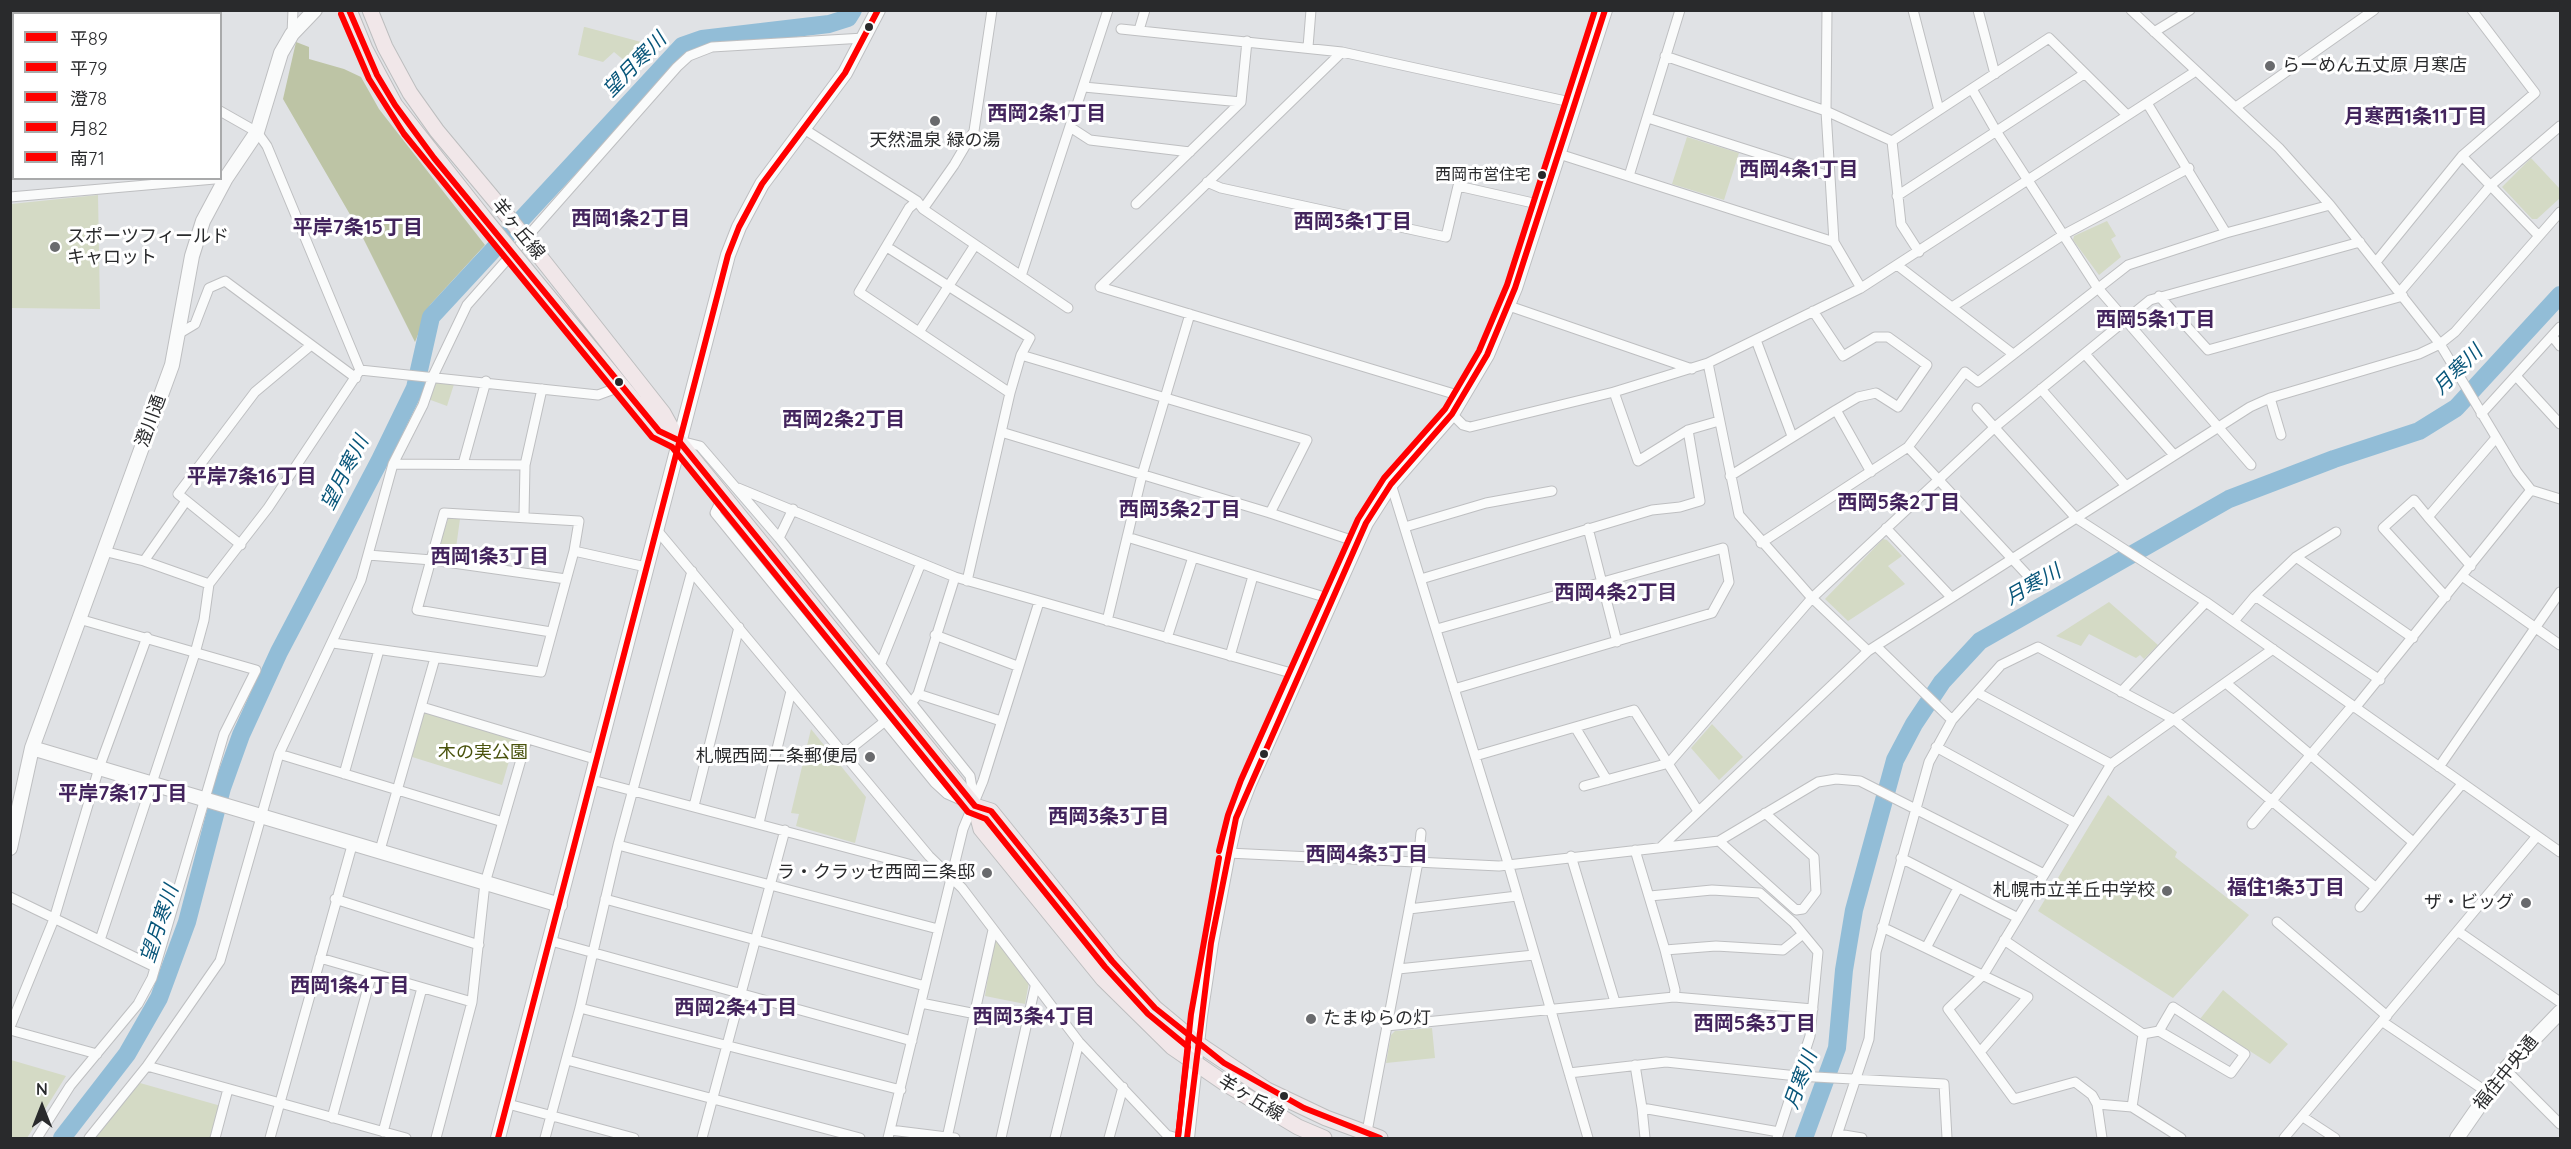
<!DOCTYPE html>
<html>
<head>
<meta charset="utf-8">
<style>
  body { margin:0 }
  #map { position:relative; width:2571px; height:1149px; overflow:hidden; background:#e0e2e5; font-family:Quicksand,"Noto Sans JP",sans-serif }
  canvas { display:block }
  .frame { position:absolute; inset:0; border:12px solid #292a2c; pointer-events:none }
  .legend { position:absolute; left:12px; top:12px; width:210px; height:168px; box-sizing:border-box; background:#fff; border:2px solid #a9aaab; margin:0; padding:8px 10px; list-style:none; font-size:18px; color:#292a2c }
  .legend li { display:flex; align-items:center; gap:12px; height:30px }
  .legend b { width:30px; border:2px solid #a9aaab }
  .north { position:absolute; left:12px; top:1077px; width:60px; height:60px; -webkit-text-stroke:4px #fff; paint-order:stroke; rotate:0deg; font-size:16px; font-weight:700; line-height:24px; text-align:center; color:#292a2c }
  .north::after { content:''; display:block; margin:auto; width:21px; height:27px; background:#292a2c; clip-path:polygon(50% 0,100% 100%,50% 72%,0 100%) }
</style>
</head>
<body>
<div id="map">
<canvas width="2571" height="1149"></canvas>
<div class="frame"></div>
<ul class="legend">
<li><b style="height:8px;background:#f00"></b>平89</li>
<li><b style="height:8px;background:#f00"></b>平79</li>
<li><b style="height:8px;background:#f00"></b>澄78</li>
<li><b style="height:8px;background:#f00"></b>月82</li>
<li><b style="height:8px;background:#f00"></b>南71</li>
</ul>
<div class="north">N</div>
</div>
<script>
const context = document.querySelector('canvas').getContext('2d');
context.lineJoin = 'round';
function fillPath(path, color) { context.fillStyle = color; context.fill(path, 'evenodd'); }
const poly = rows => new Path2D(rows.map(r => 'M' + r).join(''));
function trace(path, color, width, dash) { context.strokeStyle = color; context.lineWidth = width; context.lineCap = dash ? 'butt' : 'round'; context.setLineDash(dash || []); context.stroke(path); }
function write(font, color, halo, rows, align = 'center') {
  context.font = font + ' Quicksand,"Noto Sans JP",sans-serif'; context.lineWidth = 6; context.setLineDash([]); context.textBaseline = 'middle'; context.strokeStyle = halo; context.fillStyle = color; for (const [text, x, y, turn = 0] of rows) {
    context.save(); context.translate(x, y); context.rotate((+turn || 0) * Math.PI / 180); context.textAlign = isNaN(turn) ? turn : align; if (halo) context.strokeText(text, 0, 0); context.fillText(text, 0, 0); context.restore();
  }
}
fillPath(poly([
  [584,27,585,27,660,47,638,72,614,52,603,62,578,55],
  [1687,137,1739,153,1724,200,1672,184],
  [2531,158,2560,189,2560,198,2537,219,2532,219,2502,187],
  [98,195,100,309,12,308,11,204],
  [2107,221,2116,236,2111,239,2121,257,2099,275,2073,240,2074,236],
  [433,380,455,381,447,406,428,399],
  [448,519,460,519,455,555,438,549],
  [1883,539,1887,540,1902,556,1888,566,1905,584,1848,621,1825,599],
  [2109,602,2158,645,2144,659,2140,655,2136,658,2089,634,2081,646,2056,636],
  [426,712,514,736,515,741,502,785,409,756,422,714],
  [1712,724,1743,757,1719,780,1691,748],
  [811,729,866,797,855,843,796,826,799,814,791,813],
  [2108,795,2177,852,2175,857,2249,915,2173,998,2038,911],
  [994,938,1029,982,1025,1004,985,996],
  [2223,990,2288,1044,2270,1064,2200,1019],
  [1432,1028,1435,1058,1386,1063,1391,1035,1395,1031],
  [11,1060,66,1076,27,1138,11,1138],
  [133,1081,221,1106,211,1138,96,1138,97,1131]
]), '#d4dac5');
fillPath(poly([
  [296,42,309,47,309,59,344,69,361,77,379,109,485,245,430,305,415,342,359,230,283,99]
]), '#bdc4a5');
trace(poly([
  [62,1138,127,1054,159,998,187,922,222,788,241,735,279,652,380,460,415,388,431,317,682,46,702,39,829,24,848,18,853,10],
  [1804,1138,1837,1048,1844,970,1854,910,1895,760,1914,724,1942,682,1980,641,2229,499,2334,459,2419,431,2456,408,2560,295]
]), '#92bdd7', 18);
const street = poly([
  [46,10,51,14],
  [1827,10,1826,111,1834,242,1861,288],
  [1913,10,1939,110],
  [1978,10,1995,74],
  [2131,10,2279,148,2330,205,2440,344,2517,472,2531,490,2560,499],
  [199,14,200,10],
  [1121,29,1342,52,1575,103],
  [1139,30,1145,10],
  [2154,32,2190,10],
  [292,34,293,10],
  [1308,47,1311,10],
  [1342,52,1100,287,1464,397],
  [1665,56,1826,111,1892,141,2049,38,2127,115],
  [1084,87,1241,102],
  [1972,89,1996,131,2097,287,2251,465],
  [2147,103,2226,233],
  [2236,107,2374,10],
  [220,111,257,132,267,146,360,370],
  [1648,118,1829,176],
  [1070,127,1090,140,1190,152],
  [804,129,917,201,923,209,1068,308],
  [1892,141,1901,224,1919,252],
  [1559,154,1834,242],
  [2462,156,2538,235],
  [1629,176,1680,10],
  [1207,182,1221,188,1446,237,1458,186,1542,205],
  [1897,196,2084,74],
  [10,197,226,178],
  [1136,204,1241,102,1247,41],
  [923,209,954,165,974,131,992,10],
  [887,247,1030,338,1021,355,1010,393,859,292,909,208,917,201],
  [2376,262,2462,156,2535,93,2472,10],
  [1897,265,2013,354],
  [1021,276,1108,10],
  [2400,292,2491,185,2560,126],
  [2159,296,2208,350,2403,296],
  [1509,306,1692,369],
  [1952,307,2063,235,2189,168],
  [1813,311,1843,356,1875,337,1888,337,1927,365,1898,407,1876,393,1858,397,1836,410],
  [919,332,975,245],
  [180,333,195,324,209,288,225,281,356,378],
  [2552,336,2560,346],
  [1756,340,1792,436],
  [2085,354,2174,455],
  [1021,355,1307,440,1270,513],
  [1708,363,1739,515,1812,598,1868,651],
  [2516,376,2560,424],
  [2041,389,2126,486],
  [1614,392,1638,461,1688,430,1719,421],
  [2270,398,2281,435],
  [1977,408,2076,518,2206,602,2560,852],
  [1452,414,1463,425,1470,427,1614,392,1708,363,1861,288,2196,71],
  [2481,414,2560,327],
  [1001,432,1270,513,1357,542],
  [680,441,700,446,779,538,970,776,974,800],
  [1908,447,1965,372,1978,382,2128,265,2226,233,2330,205],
  [393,464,525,465],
  [463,464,486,381],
  [1730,476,1836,410,1871,472],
  [1391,484,1508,863,1588,1138],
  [738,488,955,577,1298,675],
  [723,496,715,513,935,783,947,794,972,805],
  [524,516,525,465,542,389],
  [2428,517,2471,566],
  [1405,527,1486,503,1552,491],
  [1588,528,1617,642],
  [1886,528,1951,597],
  [656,529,929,856,962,888,1079,1042,1167,1135,1177,1138],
  [1127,537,1331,599],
  [779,538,793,509],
  [1761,543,1908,447,2031,579],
  [241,545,178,494,255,392,310,346],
  [103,551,144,561,209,584,268,508,360,370,598,395,622,386],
  [574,551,646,567],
  [368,555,432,560,566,579],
  [2296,557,2413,638],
  [144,561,186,501],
  [2462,576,2560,645],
  [1421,579,1652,510,1680,507,1700,501,1688,430],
  [967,581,1010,393],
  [2255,596,2380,680],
  [2446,597,2383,528,2414,500,2428,517,2495,439],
  [1107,621,1142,475,1190,314],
  [2234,621,2255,596,2296,557,2336,532],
  [1437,629,1723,548,1729,582,1712,613,1454,689],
  [935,635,1017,666],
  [1167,638,1193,557],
  [333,643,541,672,574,551,579,521,444,513,417,610,551,632],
  [1876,646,1952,720],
  [1230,656,1253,576],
  [881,663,921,563],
  [2226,683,2413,842],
  [2121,692,2206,602],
  [1978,693,2111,764],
  [918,694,1001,721],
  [912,702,918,694,955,577],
  [422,707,598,760],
  [2355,708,2531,490],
  [1575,727,1607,780],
  [1936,747,2075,823],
  [279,754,503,822],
  [844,754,884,722],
  [1475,756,1634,710,1698,811],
  [2439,767,2560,592],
  [344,774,379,650],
  [592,780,950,875],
  [1584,786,1669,763,1812,598,1995,427,2150,300,2360,242],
  [694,806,739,627],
  [759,823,791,691],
  [2252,824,2352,706],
  [1719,841,1796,910,1803,909,1816,892,1814,857,1765,813],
  [618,845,938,929],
  [1661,847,1868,651,2250,407,2270,398,2419,354,2440,344,2455,332,2560,212],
  [380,850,435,658],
  [1635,850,1665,950,1675,990,1674,997],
  [1228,853,1499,866,1719,841,1818,782,1836,779,1860,781,2044,874],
  [1571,856,1615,1002],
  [1901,858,2018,918],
  [1958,888,1926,948,2028,997,1981,1051],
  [1650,896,1712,890,1760,893,1794,923,1818,952,1810,1036,1777,1138],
  [10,897,155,967],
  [335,899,479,945],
  [605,899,925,986],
  [2360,907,2462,784],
  [1409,909,1517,896],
  [2277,922,2387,1016],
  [1882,927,1926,948],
  [2459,932,2560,1002],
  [100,940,195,653,204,620,209,584],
  [2004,940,2143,1034,2132,1107,2097,1104,2102,1138],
  [551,941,912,1041],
  [1665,950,1716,946,1783,950,1803,934],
  [320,958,472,1002],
  [1398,969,1534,955],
  [921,1003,976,1014],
  [580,1008,901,1090],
  [2383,1022,2487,1092],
  [1386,1026,1674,997,1813,1009],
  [10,1027,54,919,99,768,147,637],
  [10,1030,97,1054],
  [2143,1034,2159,1031,2173,1007,2245,1054,2231,1073,2159,1031],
  [567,1060,860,1138],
  [1635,1065,1642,1108,1779,1132],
  [147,1066,406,1138],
  [2505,1069,2560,1124],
  [1569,1073,1666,1062,1797,1076,1944,1084,1947,1138],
  [508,1104,634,1138],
  [2097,1104,2092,1095,2075,1082,2014,1099,1948,1009,1984,974,2111,764,2273,649],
  [2132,1107,2181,1138],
  [1642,1108,1645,1138],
  [2303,1117,2335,1138],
  [332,1118,372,973],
  [890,1130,955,1138],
  [383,1132,422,988],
  [1838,1134,1862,1138],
  [1366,1137,1418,862,1421,833],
  [37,1138,70,1086,138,1004,152,978,224,734,256,670,79,619],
  [89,1138,147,1066,220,961,279,754,361,580,393,464,423,405,433,376,467,305,677,67,689,56,712,47,864,38],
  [215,1138,228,1089],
  [270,1138,353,842],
  [436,1138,472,1002,485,883,527,739],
  [545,1138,580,1008,618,845,692,571],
  [702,1138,785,830],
  [888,1138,963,829,983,781,1039,602],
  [947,1138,993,930],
  [1001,1138,1035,987],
  [1055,1138,1079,1042],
  [1109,1138,1123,1087],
  [1836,1138,1869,1039,1876,952,1929,762,1952,720,2001,665,2038,647,2175,720,2375,887],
  [2284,1138,2537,836]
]);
const secondary = poly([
  [32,748,560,905],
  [10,848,32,748,172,365,192,256,203,221,226,178,257,132,281,53,292,34,315,10],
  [498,1138,728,255,739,227,762,184,845,73,878,10],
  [1187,1138,1200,1016,1211,943,1228,853,1236,818,1249,784,1366,523,1391,484,1452,414,1487,355,1515,288,1605,10],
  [2457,1138,2505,1069,2560,1012]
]);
const primary = poly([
  [349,10,365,49,395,105,484,218],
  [370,10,385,47,410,93,437,131,497,203],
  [537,253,663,413,678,440,975,806,981,829,1103,979,1172,1047,1226,1084,1298,1127,1324,1138],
  [524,267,659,431,678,440],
  [975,806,991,811,1112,961,1155,1008,1197,1043,1267,1090,1326,1118,1380,1138]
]);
trace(street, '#bebfc1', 11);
trace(secondary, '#bebfc1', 16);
trace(primary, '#bdbebf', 17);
trace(street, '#fafbfb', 9);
trace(secondary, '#fafbfb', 14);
trace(primary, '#f1e7e9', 15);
const primaryBridge = poly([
  [497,203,537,253],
  [484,218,524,267]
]);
trace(primaryBridge, '#bdbebf', 17, []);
trace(primaryBridge, '#f1e7e9', 15);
trace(poly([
  [349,10,377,75,395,105,434,158,659,431,678,440,975,806,991,811,1112,961,1155,1008,1224,1063,1304,1108,1380,1138]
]), '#f00', 6);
trace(poly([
  [341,14,369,79,404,134,652,437,672,447,968,812,986,819,1105,967,1148,1014,1188,1047,1178,1137]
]), '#f00', 6);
trace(poly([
  [1187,1138,1211,943,1236,818,1366,523,1391,484,1452,414,1487,355,1515,288,1605,10]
]), '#f00', 6);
trace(poly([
  [1219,851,1228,815,1241,780,1358,519,1384,478,1445,409,1479,351,1507,285,1595,10],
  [1178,1137,1191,1014,1219,858]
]), '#f00', 6);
trace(poly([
  [498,1138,728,255,739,227,762,184,845,73,878,10]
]), '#f00', 6);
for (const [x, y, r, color] of [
  [869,27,5,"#292a2c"],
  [2270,66,6,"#696a6d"],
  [935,121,6,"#696a6d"],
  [1542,175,5,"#292a2c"],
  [55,247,6,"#696a6d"],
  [619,382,5,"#292a2c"],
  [1264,754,5,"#292a2c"],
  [870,757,6,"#696a6d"],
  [987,873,6,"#696a6d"],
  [2167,891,6,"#696a6d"],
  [2526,903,6,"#696a6d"],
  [1311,1019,6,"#696a6d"],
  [1284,1096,5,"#292a2c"]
]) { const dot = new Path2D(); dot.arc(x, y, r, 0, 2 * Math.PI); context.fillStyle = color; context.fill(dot); trace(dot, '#fff', 2); }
write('16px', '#292a2c', '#fff', [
  ["西岡市営住宅",1531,175]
], 'right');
write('18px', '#292a2c', '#fff', [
  ["らーめん五丈原 月寒店",2282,66,"left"],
  ["天然温泉 緑の湯",935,141,"center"],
  ["スポーツフィールド",67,237,"left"],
  ["キャロット",67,258,"left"],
  ["札幌西岡二条郵便局",858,757],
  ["ラ・クラッセ西岡三条邸",975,873],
  ["札幌市立羊丘中学校",2155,891],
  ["ザ・ビッグ",2514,903],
  ["たまゆらの灯",1323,1019,"left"]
], 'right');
write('18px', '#292a2c', '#fff', [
  ["羊ヶ丘線",518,229,51],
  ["澄川通",151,421,-70],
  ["福住中央通",2506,1073,-51],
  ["羊ヶ丘線",1251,1098,31]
]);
write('18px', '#4a530e', '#fff', [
  ["木の実公園",483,753]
]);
write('italic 20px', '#08567a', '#fff', [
  ["望月寒川",635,65,-46],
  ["月寒川",2458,370,-45],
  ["望月寒川",345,473,-63],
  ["月寒川",2033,585,-30],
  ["望月寒川",160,924,-72],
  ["月寒川",1801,1080,-70]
]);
write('bold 20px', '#43245d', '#fff', [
  ["西岡2条1丁目",1047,114],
  ["月寒西1条11丁目",2416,117],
  ["西岡4条1丁目",1799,170],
  ["西岡1条2丁目",631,219],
  ["西岡3条1丁目",1353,222],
  ["平岸7条15丁目",358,228],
  ["西岡5条1丁目",2156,320],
  ["西岡2条2丁目",844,420],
  ["平岸7条16丁目",252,477],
  ["西岡5条2丁目",1899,503],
  ["西岡3条2丁目",1180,510],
  ["西岡1条3丁目",490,557],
  ["西岡4条2丁目",1616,593],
  ["平岸7条17丁目",123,794],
  ["西岡3条3丁目",1109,817],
  ["西岡4条3丁目",1367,855],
  ["福住1条3丁目",2286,888],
  ["西岡1条4丁目",350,986],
  ["西岡2条4丁目",736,1008],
  ["西岡3条4丁目",1034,1017],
  ["西岡5条3丁目",1755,1024]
]);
</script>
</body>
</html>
